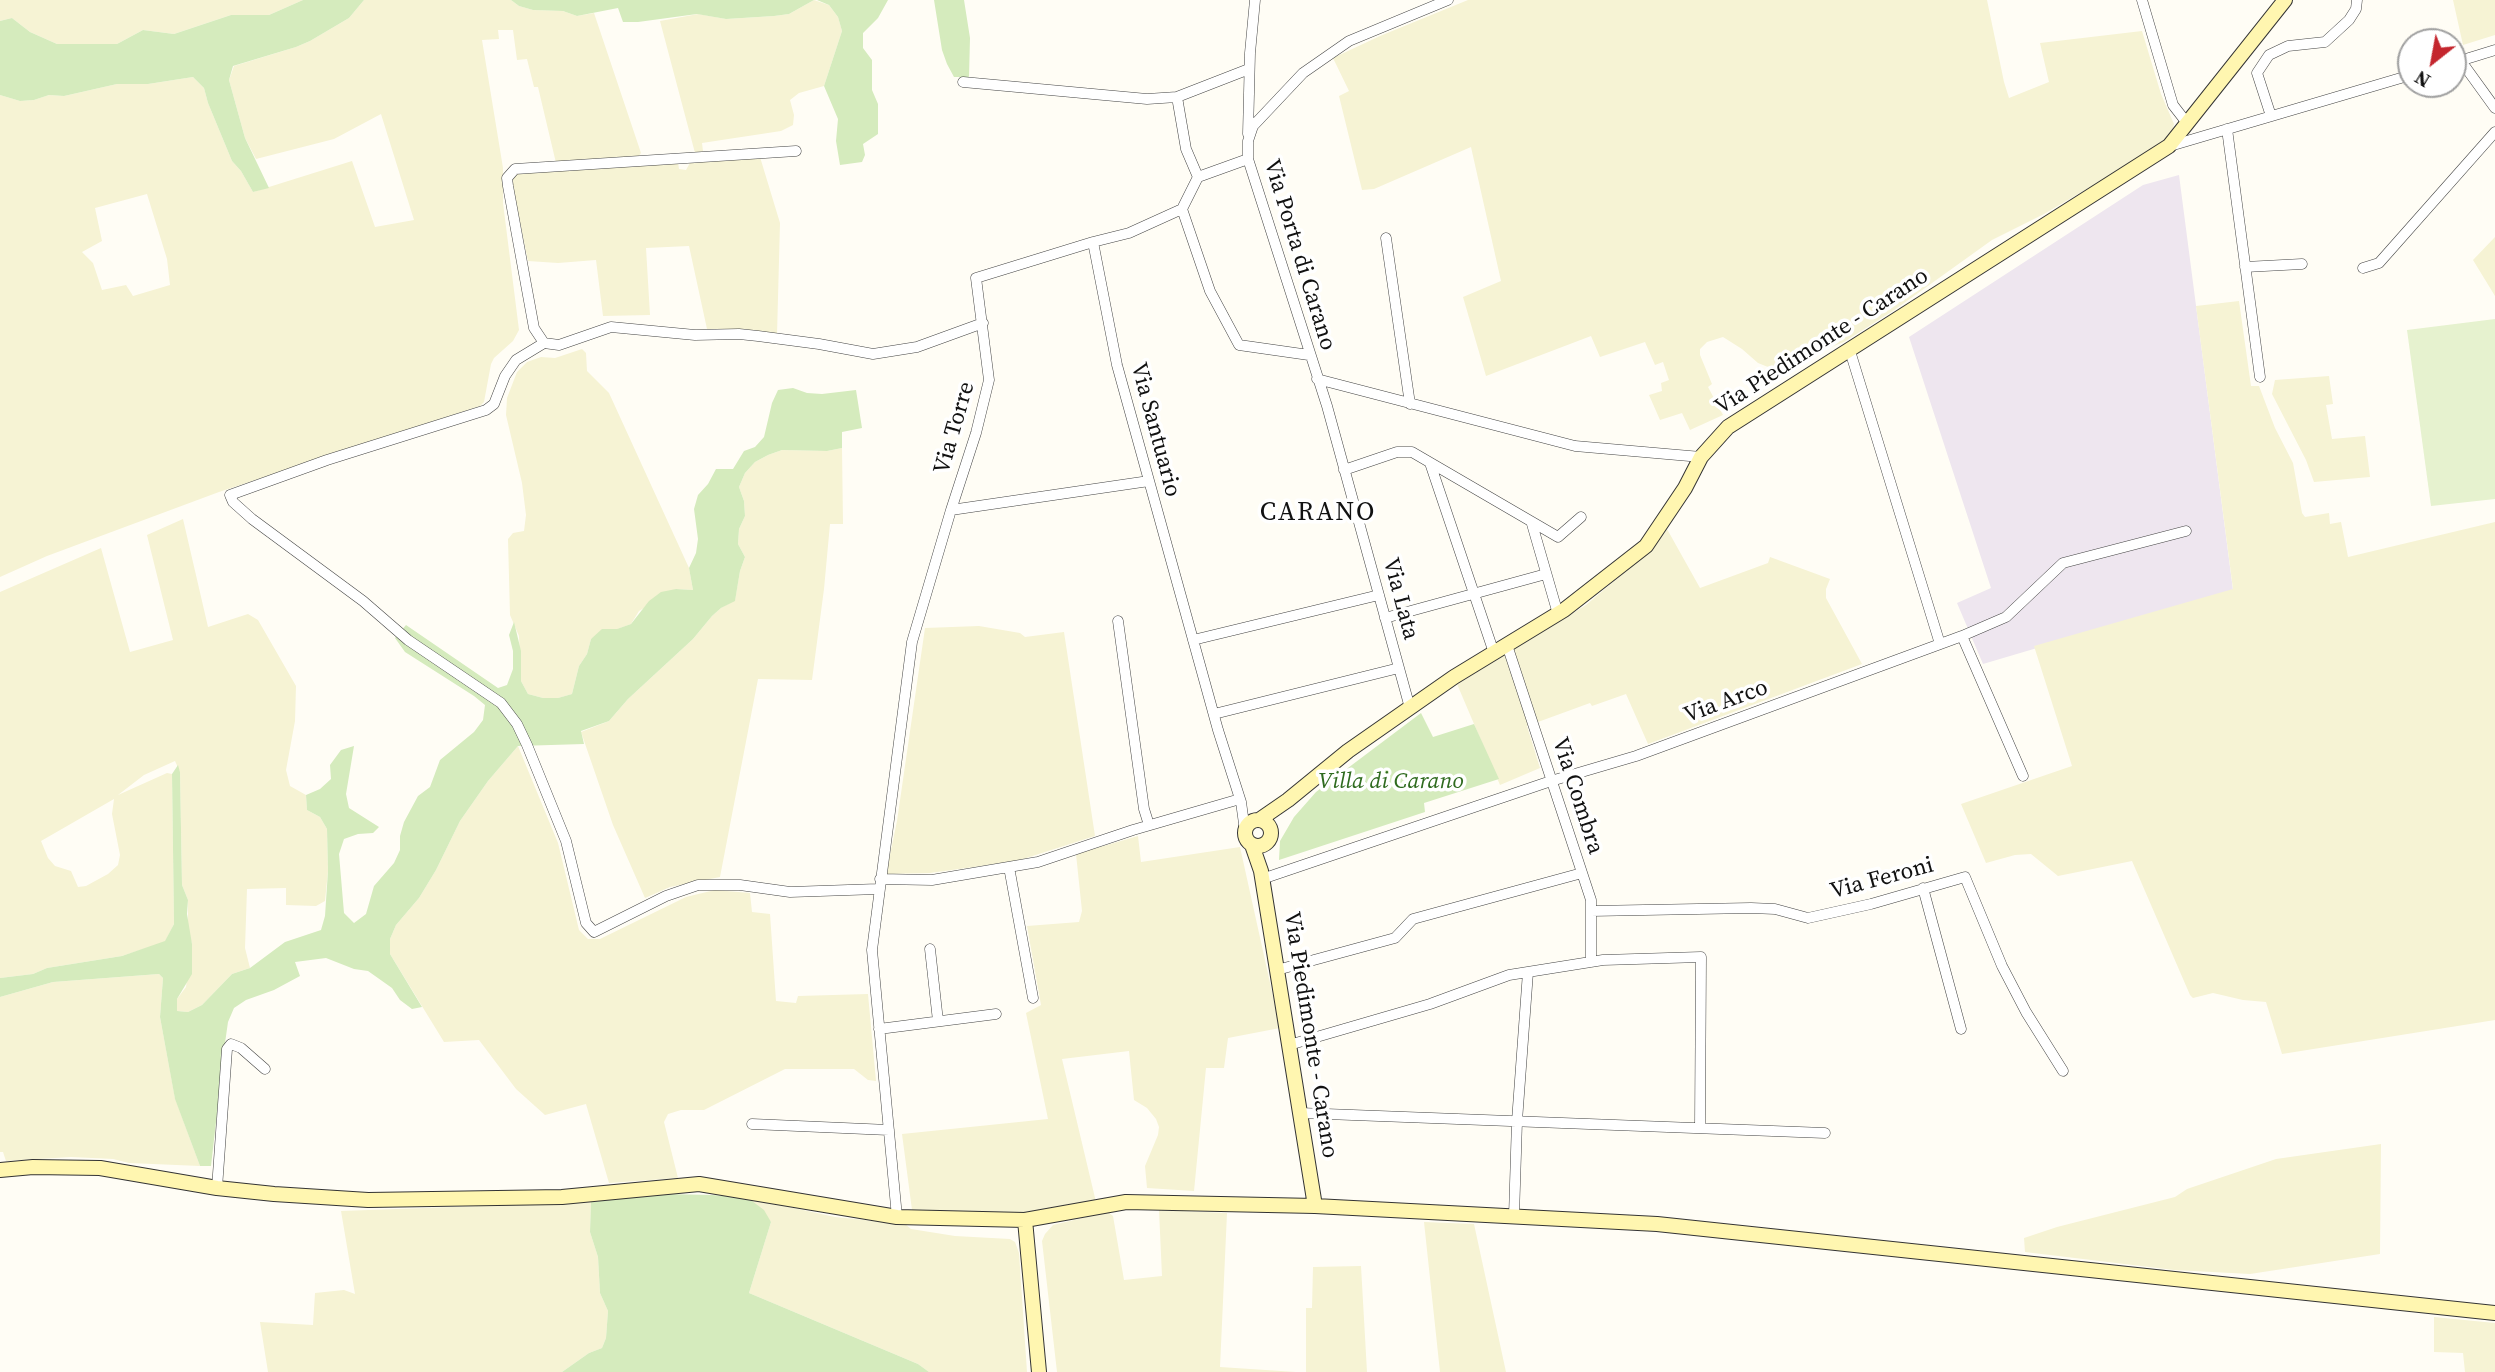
<!DOCTYPE html>
<html>
<head>
<meta charset="utf-8">
<style>
  body { margin:0 }
  #map { position:relative; width:2495px; height:1372px; overflow:hidden; background:#fffdf5; font-family:"Source Serif 4",serif }
  canvas { display:block }
  .north { position:absolute; left:2397px; top:28px; width:70px; height:70px; box-sizing:border-box; background:#fff; border:2px solid #a0a0a0; border-radius:50%; rotate:211deg; font-size:19px; font-weight:700; line-height:28px; text-align:center; color:#111 }
  .north::after { content:''; display:block; margin:auto; width:24px; height:32px; background:#c4262e; clip-path:polygon(50% 0,100% 100%,50% 72%,0 100%) }
</style>
</head>
<body>
<div id="map">
<canvas width="2495" height="1372"></canvas>
<div class="north">N</div>
</div>
<script>
const context = document.querySelector('canvas').getContext('2d');
context.lineJoin = 'round';
function fillPath(path, color) { context.fillStyle = color; context.fill(path, 'evenodd'); }
const poly = rows => new Path2D(rows.map(r => 'M' + r).join(''));
function trace(path, color, width, dash) { context.strokeStyle = color; context.lineWidth = width; context.lineCap = dash ? 'butt' : 'round'; context.setLineDash(dash || []); context.stroke(path); }
function write(font, color, halo, rows, align = 'center') {
  context.font = font + ' "Source Serif 4",serif'; context.lineWidth = 7; context.setLineDash([]); context.textBaseline = 'middle'; context.strokeStyle = halo; context.fillStyle = color; for (const [text, x, y, turn = 0] of rows) {
    context.save(); context.translate(x, y); context.rotate((+turn || 0) * Math.PI / 180); context.textAlign = isNaN(turn) ? turn : align; if (halo) context.strokeText(text, 0, 0); context.fillText(text, 0, 0); context.restore();
  }
}
fillPath(poly([
  [2179,175,2233,590,1983,664,1957,603,1991,588,1909,337,2143,185]
]), '#eee6ef');
fillPath(poly([
  [0,0,303,0,269,15,231,15,174,34,143,30,117,44,88,45,57,44,30,32,12,18,0,21],
  [364,0,511,0,519,6,533,10,563,11,577,16,594,13,641,153,638,157,556,163,538,87,534,87,527,59,517,60,513,30,498,30,499,39,482,40,503,168,503,203,519,330,513,341,494,358,491,364,484,402,480,406,219,492,47,556,0,577,0,95,20,101,34,100,49,95,64,96,117,84,148,84,193,77,204,88,208,103,232,161,241,171,253,192,352,161,375,227,414,220,381,114,334,139,256,159,245,138,229,80,234,66,296,47,310,41,349,18],
  [147,194,167,259,170,285,133,296,126,285,102,290,93,263,82,252,102,241,95,208],
  [814,0,829,5,838,17,842,31,824,86,799,93,790,100,794,115,793,125,781,131,702,143,703,151,695,153,660,21,698,14,726,19,774,16,789,14],
  [1468,0,1987,0,2004,82,2009,98,2049,82,2040,43,2142,31,2161,94,2174,124,2173,129,2167,136,2165,143,2044,214,1992,240,1893,311,1844,342,1781,366,1768,367,1758,363,1742,349,1723,337,1707,342,1700,349,1700,355,1712,384,1708,387,1723,415,1690,430,1682,413,1660,420,1649,395,1662,391,1661,383,1669,380,1663,362,1655,365,1645,342,1600,357,1591,336,1486,376,1463,297,1501,281,1471,147,1374,189,1362,190,1339,96,1349,91,1333,58,1380,36],
  [2453,0,2495,0,2495,35,2463,45],
  [760,157,780,223,777,335,744,329,707,329,689,246,646,248,650,315,603,316,596,260,558,263,528,261,512,184,513,178,518,172,678,162,679,169,686,170,691,161],
  [2495,237,2495,296,2473,260],
  [2239,301,2251,386,2259,386,2275,428,2293,463,2302,513,2305,517,2329,513,2330,524,2341,522,2348,557,2495,522,2495,1020,2282,1054,2266,1002,2243,1000,2213,993,2193,998,2190,995,2132,861,2058,876,2031,854,2015,855,1986,863,1961,804,2072,766,2034,646,2233,589,2196,306],
  [582,349,586,353,587,371,609,393,689,568,693,590,676,589,639,611,631,624,591,639,587,654,579,666,572,694,558,698,543,698,528,694,521,681,519,636,510,615,508,539,513,533,524,531,526,515,522,483,506,415,507,398,517,372,527,362,541,357,555,358],
  [2329,376,2333,404,2326,405,2332,439,2365,436,2370,477,2314,482,2306,460,2272,394,2275,380],
  [842,448,843,524,830,524,824,589,812,680,758,679,720,877,670,887,645,898,613,825,581,732,609,721,628,699,693,639,712,616,721,608,735,600,740,571,745,557,738,544,739,529,745,516,744,501,739,487,745,473,755,462,768,455,782,450,827,451],
  [183,519,208,627,248,614,258,620,296,686,295,721,286,770,290,786,306,795,307,810,320,817,327,829,328,871,325,901,316,906,286,905,286,888,247,889,245,948,250,968,232,974,202,1005,188,1012,177,1011,177,999,186,987,192,944,188,929,188,900,182,885,180,772,175,761,144,775,118,795,167,773,172,774,174,924,165,942,122,956,47,968,33,974,0,978,0,592,101,548,130,652,173,640,147,535],
  [114,799,112,814,120,855,118,865,108,874,86,886,78,887,71,871,55,866,48,858,41,841],
  [1667,529,1700,588,1768,563,1770,557,1830,579,1826,589,1826,598,1862,664,1648,744,1626,694,1592,706,1590,703,1527,726,1540,768,1500,785,1457,684,1586,605,1652,549],
  [979,626,1020,633,1025,637,1064,632,1095,836,1017,861,930,873,886,874,897,821,925,628],
  [518,746,558,843,579,930,588,939,600,939,686,897,715,890,750,893,752,912,770,914,776,1001,796,1003,798,996,868,994,876,1081,868,1080,854,1069,785,1069,704,1110,681,1110,668,1114,664,1122,678,1178,609,1183,586,1104,545,1115,516,1089,479,1040,444,1042,390,954,390,939,396,925,419,898,436,870,460,821,488,781],
  [1138,836,1141,862,1240,847,1280,1028,1228,1038,1224,1068,1206,1068,1194,1191,1147,1188,1145,1166,1158,1135,1159,1127,1156,1119,1147,1108,1134,1100,1129,1051,1062,1059,1096,1202,1025,1213,912,1210,902,1134,1048,1119,1026,1013,1041,1005,1027,926,1079,922,1082,911,1076,854],
  [159,974,163,978,160,1017,175,1098,200,1166,129,1163,113,1159,71,1157,6,1161,3,1152,0,1152,0,997,53,982],
  [2381,1144,2380,1254,2250,1274,2174,1270,2025,1252,2024,1238,2057,1227,2175,1197,2187,1189,2276,1159],
  [748,1198,835,1217,905,1224,911,1229,955,1236,1010,1239,1015,1242,1019,1253,1027,1372,929,1372,918,1364,749,1293,771,1222],
  [591,1202,590,1232,598,1257,600,1293,608,1311,606,1338,602,1348,589,1353,562,1372,268,1372,260,1322,313,1325,315,1293,344,1290,355,1294,341,1211],
  [1159,1210,1227,1213,1220,1367,1296,1372,1057,1372,1042,1241,1045,1234,1053,1225,1108,1212,1113,1216,1124,1280,1162,1276],
  [1424,1222,1474,1224,1506,1372,1440,1372],
  [1361,1266,1367,1372,1306,1372,1306,1308,1312,1308,1313,1267],
  [2434,1317,2495,1323,2495,1372,2465,1372,2463,1353,2434,1352]
]), '#f6f3d4');
fillPath(poly([
  [303,0,364,0,349,18,310,41,296,47,233,66,229,80,245,138,269,188,253,192,241,171,232,161,208,103,204,88,193,77,148,84,117,84,64,96,49,95,34,100,20,101,0,95,0,21,12,18,30,32,57,44,117,44,143,30,174,34,231,15,269,15],
  [511,0,814,0,789,14,774,16,726,19,697,14,638,22,623,22,618,8,577,16,563,11,533,10,519,6],
  [817,0,888,0,878,18,863,33,863,48,872,60,872,90,878,104,878,134,863,144,865,155,862,162,840,165,836,141,838,119,824,86,842,31,838,17,829,5],
  [934,0,964,0,970,38,969,77,954,77,947,64,942,50],
  [793,388,807,393,822,394,856,390,862,428,842,432,842,448,827,451,782,450,768,455,755,462,745,473,739,487,744,501,745,516,739,529,738,544,745,557,740,571,735,601,721,608,712,616,693,639,628,699,609,721,581,731,584,744,518,746,488,781,460,821,436,870,419,898,396,925,390,939,390,954,422,1007,412,1009,400,1000,392,988,368,971,354,969,326,958,295,962,300,976,274,990,246,1000,234,1008,228,1022,225,1043,211,1166,200,1166,175,1099,160,1017,163,978,159,974,53,982,0,997,0,978,33,974,47,968,122,956,165,941,174,924,172,774,178,765,180,772,182,885,188,900,187,914,192,944,192,974,177,999,177,1011,188,1012,202,1005,232,974,250,968,285,942,321,930,325,916,328,871,327,829,320,817,307,810,306,795,320,789,331,779,330,765,341,750,354,746,346,794,349,808,379,827,373,833,358,834,344,839,339,854,344,913,354,923,366,914,374,886,394,863,400,850,400,836,404,822,418,796,430,787,440,760,474,732,483,720,485,705,474,696,405,652,395,638,406,625,498,688,507,685,513,669,513,651,509,635,514,622,521,651,521,681,528,694,543,698,558,698,572,694,579,666,587,654,591,639,602,629,617,629,631,624,649,601,661,592,676,589,693,590,689,568,696,553,698,539,694,509,698,495,708,484,716,469,733,469,744,451,755,447,764,437,772,403,778,390],
  [1421,713,1433,737,1474,724,1499,779,1424,803,1425,812,1279,860,1280,841,1294,817,1316,792],
  [664,1194,712,1195,748,1198,764,1210,771,1222,749,1293,918,1364,929,1372,562,1372,589,1353,602,1348,606,1338,608,1311,600,1293,598,1257,590,1232,591,1202]
]), '#d5ebbd');
fillPath(poly([
  [2495,319,2495,499,2431,506,2407,330]
]), '#e6f2cf');
const street = poly([
  [2142,0,2173,105,2187,123],
  [2461,61,2495,108],
  [2453,63,2495,50],
  [963,82,1147,99,1177,97,1249,69],
  [1177,97,1186,149,1198,177],
  [2271,116,2257,73,2269,55,2288,46,2325,42,2349,20,2356,9,2357,0],
  [2227,129,2260,377],
  [1248,134,1250,53,1255,0],
  [2170,146,2411,75],
  [796,151,515,169,507,178,508,186,534,328,544,343,516,360,505,376,494,404,486,410,327,460,230,495,233,502,252,519,363,601,408,640,501,703,517,724,527,745,566,841,586,923,594,932,666,896,698,885,740,885,790,892,878,889],
  [1182,209,1210,291,1239,345,1309,355],
  [1386,238,1410,404],
  [2245,267,2302,264],
  [2363,268,2379,263,2495,132],
  [544,343,559,345,611,327,695,335,739,334,758,336,819,344,873,354,917,347,983,323],
  [1850,351,1940,644],
  [1317,379,1575,446,1701,457],
  [1430,463,1494,653],
  [1344,470,1397,452,1412,452,1558,537,1581,517],
  [951,510,1149,481],
  [1532,524,1558,614],
  [1385,618,1546,574],
  [1118,621,1144,809,1149,825],
  [1962,636,2023,776],
  [1193,640,1379,595],
  [1507,645,1591,900,1591,962],
  [1410,708,1327,406,1248,159,1248,141,1253,126,1303,73,1349,41,1448,0],
  [1214,714,1399,668],
  [1245,831,1241,802,1218,730,1117,365,1093,242,1129,233,1182,209,1198,177,1248,159],
  [1009,867,1033,998],
  [880,879,932,880,1038,862,1133,830,1240,799],
  [1262,879,1551,781,1636,756,1962,636,2006,617,2063,563,2186,531],
  [1923,888,1961,1029],
  [1591,911,1751,908,1775,909,1808,918,1871,904,1965,877,2002,966,2026,1012,2063,1071],
  [930,949,938,1021],
  [1277,970,1395,938,1413,919,1582,873],
  [879,1029,996,1014],
  [1289,1045,1430,1004,1509,975,1603,960,1701,957,1700,1128],
  [1300,1113,1825,1133],
  [752,1124,889,1130],
  [217,1188,227,1049,231,1044,241,1048,265,1069],
  [1514,1216,1517,1121,1528,972],
  [897,1217,872,950,912,642,951,510,976,433,989,380,976,278,1093,242]
]);
const secondary = poly([
  [1259,820,1288,800,1348,751,1454,677,1564,610,1646,546,1685,488,1701,457,1728,427,2169,146,2285,0],
  '1245 833a13 13 0 1 1 26 0a13 13 0 1 1-26 0Z',
  [1252,845,1261,871,1315,1206],
  [0,1170,33,1167,100,1168,217,1188,274,1194,368,1200,562,1197,699,1184,897,1217,1025,1220,1126,1202,1315,1206,1657,1224,2495,1313],
  [1025,1220,1039,1372]
]);
trace(street, '#444', 11);
trace(secondary, '#333', 16);
trace(street, '#fff', 10);
trace(secondary, '#fff6b0', 14);
write('23px', '#111', '#fff', [
  ["Via Porta di Carano",1299,255,73],
  ["Via Piedimonte - Carano",1822,342,-33],
  ["Via Torre",955,428,-74],
  ["Via Santuario",1155,430,75],
  ["Via Lata",1400,599,75],
  ["Via Arco",1726,702,-20],
  ["Via Combra",1577,796,72],
  ["Via Feroni",1882,879,-15],
  ["Via Piedimonte - Carano",1310,1035,81]
]);
write('italic 23px', '#2f6b1f', '#fff', [
  ["Villa di Carano",1391,782]
]);
context.letterSpacing = '2px';
write('26px', '#111', '#fff', [
  ["CARANO",1318,513]
]);
context.letterSpacing = '0px';
</script>
</body>
</html>
